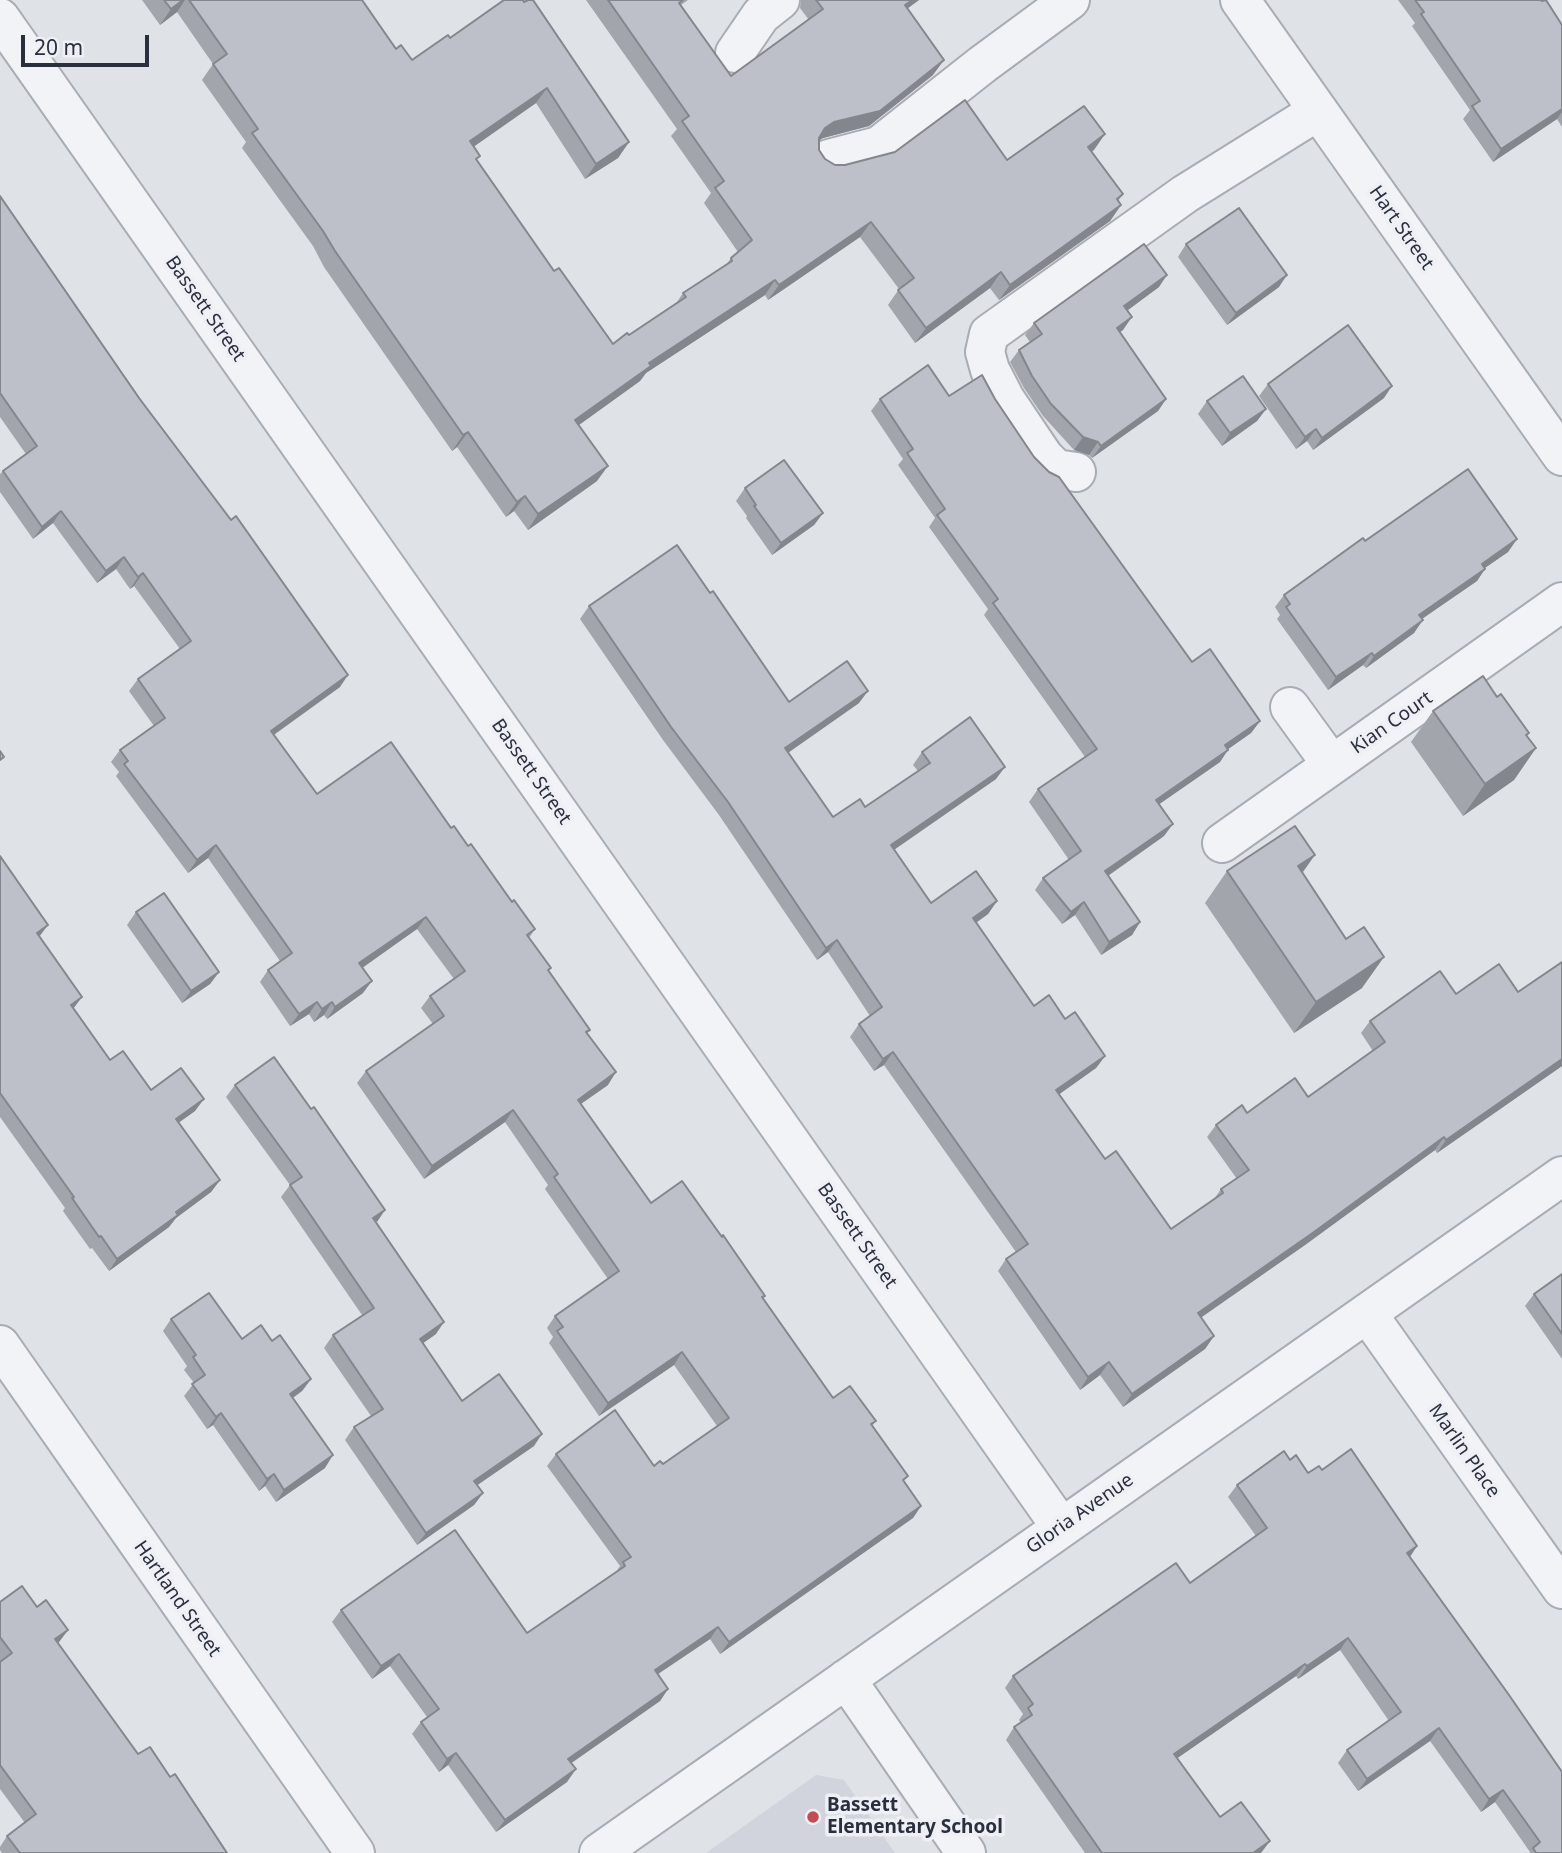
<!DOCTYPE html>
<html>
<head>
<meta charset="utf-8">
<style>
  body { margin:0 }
  #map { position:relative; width:1562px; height:1853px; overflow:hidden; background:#dfe2e7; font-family:"Noto Sans",sans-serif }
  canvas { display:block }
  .scale { position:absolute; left:21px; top:35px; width:128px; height:32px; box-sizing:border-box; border:4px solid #292f3d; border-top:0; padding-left:9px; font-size:21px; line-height:24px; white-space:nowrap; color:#292f3d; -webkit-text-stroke:5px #eef0f5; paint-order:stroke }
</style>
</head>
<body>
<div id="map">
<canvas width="1562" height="1853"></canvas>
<div class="scale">20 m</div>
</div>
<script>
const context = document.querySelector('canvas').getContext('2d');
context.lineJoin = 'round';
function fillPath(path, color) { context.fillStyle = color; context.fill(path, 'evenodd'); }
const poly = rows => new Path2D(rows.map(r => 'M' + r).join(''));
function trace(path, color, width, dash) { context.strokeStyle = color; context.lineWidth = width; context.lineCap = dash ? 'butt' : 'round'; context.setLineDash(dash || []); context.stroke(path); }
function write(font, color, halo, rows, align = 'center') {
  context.font = font + ' "Noto Sans",sans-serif'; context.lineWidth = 7; context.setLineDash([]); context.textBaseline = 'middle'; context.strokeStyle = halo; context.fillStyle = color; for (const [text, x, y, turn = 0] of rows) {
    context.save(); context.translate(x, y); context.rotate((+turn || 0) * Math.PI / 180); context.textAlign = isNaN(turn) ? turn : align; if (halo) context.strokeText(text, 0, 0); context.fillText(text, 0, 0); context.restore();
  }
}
fillPath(poly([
  [816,1775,844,1780,895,1853,706,1853]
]), '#d1d4dc');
const minor = poly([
  [1240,0,1562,456],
  [0,18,1061,1527],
  [735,53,761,15,780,0],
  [829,159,879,146,983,64,1070,0],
  [1076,472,1056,469,1044,457,1005,399,990,370,985,352,989,334,1185,194,1318,111],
  [1290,707,1332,765],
  [1222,843,1562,602],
  [1367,1313,1562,1589],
  [0,1345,355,1853],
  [846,1679,966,1853],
  [599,1853,1562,1176]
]);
trace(minor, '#a8acb4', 42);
trace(minor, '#f1f3f6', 38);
fillPath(poly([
  [142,0,362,0,396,49,412,60,450,38,504,0,629,142,618,158,585,179,536,103,473,147,477,160,554,271,613,344,629,335,677,302,683,293,726,265,731,258,738,252,704,203,711,193,671,136,677,129,586,0,688,0,681,5,731,76,809,20,800,8,801,0,919,0,908,8,933,75,869,126,823,138,819,141,819,150,825,159,835,165,1007,160,1105,134,1092,151,1123,194,1118,201,1121,205,1110,221,999,300,990,288,915,343,888,305,899,289,860,237,768,300,765,295,646,373,640,381,579,425,597,481,528,530,514,511,506,517,457,447,452,451,324,267,313,246,242,148,246,142,202,80,213,64,177,12,160,25],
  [1398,0,1541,0,1562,25,1562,127,1557,119,1493,162,1463,119,1470,110,1412,26,1415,23],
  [0,196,340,687,274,735,317,794,451,828,468,846,512,902,535,929,529,938,549,971,590,1030,587,1033,608,1085,581,1104,651,1203,722,1237,765,1296,763,1298,833,1398,876,1421,872,1426,905,1482,921,1506,913,1518,720,1654,710,1639,658,1674,668,1689,660,1701,571,1763,567,1782,496,1832,448,1765,439,1772,412,1734,421,1722,427,1717,390,1666,372,1679,332,1622,341,1610,527,1633,616,1572,620,1566,547,1466,556,1454,654,1466,663,1464,717,1426,674,1365,599,1416,549,1343,553,1337,547,1328,555,1316,608,1279,545,1189,548,1185,505,1122,424,1179,357,1083,366,1071,433,1024,421,1008,430,996,454,979,417,929,362,967,363,993,327,1019,324,1015,314,1022,309,1014,290,1026,260,982,268,970,280,961,208,858,188,873,116,776,119,772,111,762,120,750,154,726,129,691,138,679,180,649,134,586,130,589,116,569,97,583,53,523,33,539,0,492,0,474,3,471,26,454,0,417],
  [1186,244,1279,287,1227,325,1178,257],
  [1159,287,1127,310,1123,330,1120,332,1166,399,1158,411,1092,458,1089,455,1074,450,1043,416,1024,388,1010,362,1019,350,1030,342,1025,335,1034,323],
  [1268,384,1384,398,1313,450,1307,441,1296,449,1259,396],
  [949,396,995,399,1034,457,1192,662,1260,721,1251,733,1228,749,1220,762,1159,804,1164,836,1108,876,1140,922,1132,935,1101,955,1075,915,1062,924,1035,890,1043,878,1069,860,1029,802,1038,789,1085,757,984,615,988,609,929,527,935,518,898,465,903,459,871,411,880,399],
  [1207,401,1266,409,1257,421,1222,446,1198,414],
  [745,488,823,513,814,525,772,555,746,518,747,516,736,501],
  [1517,539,1508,552,1485,568,1477,581,1422,619,1414,633,1366,668,1363,665,1328,690,1277,619,1280,615,1275,607,1284,595,1365,541],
  [710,593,789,702,859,703,788,753,833,817,865,807,918,771,913,765,922,752,996,779,894,850,931,903,997,901,988,914,976,923,1034,1006,1065,1019,1105,1056,1096,1068,1059,1094,1105,1159,1171,1229,1214,1199,1221,1189,1237,1179,1207,1137,1216,1125,1247,1113,1308,1097,1373,1051,1361,1033,1370,1021,1456,994,1518,992,1562,962,1562,1066,1437,1153,1435,1150,1305,1245,1201,1317,1214,1336,1205,1349,1123,1407,1100,1375,1080,1390,998,1271,1006,1259,1016,1252,884,1065,874,1071,850,1037,859,1024,870,1016,828,952,817,960,719,815,663,740,580,619,589,606],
  [1497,697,1529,733,1527,736,1536,748,1514,780,1463,816,1411,742,1433,711],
  [0,856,74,1008,110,1060,151,1090,195,1111,178,1123,220,1180,211,1192,176,1218,169,1227,109,1271,92,1248,90,1249,63,1211,65,1208,0,1117],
  [1227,871,1302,873,1362,988,1294,1033,1205,903],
  [136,912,219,972,210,984,182,1003,127,925],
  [235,1085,376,1223,436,1334,423,1343,462,1401,534,1446,477,1485,483,1493,474,1505,417,1545,345,1440,354,1427,371,1416,324,1348,333,1335,362,1315,281,1197,290,1185,226,1097],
  [1562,1274,1562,1359,1525,1306,1534,1294],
  [171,1319,242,1339,272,1341,311,1379,302,1391,293,1398,325,1468,276,1502,265,1486,259,1491,213,1425,207,1429,184,1396,194,1383,184,1370,187,1366,163,1331],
  [1290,1460,1308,1473,1322,1470,1417,1546,1410,1557,1562,1853,1529,1853,1530,1852,1495,1802,1481,1812,1430,1741,1358,1791,1338,1763,1347,1750,1389,1721,1340,1650,1298,1679,1296,1676,1177,1758,1220,1817,1261,1853,1085,1853,1006,1740,1014,1727,1021,1723,1019,1720,1023,1714,1005,1688,1013,1676,1190,1583,1256,1536,1228,1497,1237,1485],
  [0,1602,37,1607,68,1630,58,1643,138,1754,170,1777,227,1853,2,1853,0,1850,0,1847,7,1836,25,1823,0,1789]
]), '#a3a5ad');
fillPath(poly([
  [183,0,185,0,177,12,160,25,171,9],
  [909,0,919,0,904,11,894,20],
  [944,60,933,75,869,126,823,138,814,143,825,128],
  [547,88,536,103,459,157,470,141],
  [1562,109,1562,112,1557,119,1493,162,1501,149],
  [1105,134,1094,150,1078,162,1088,147],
  [629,142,618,158,585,179,596,164],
  [1121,205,1110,221,999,300,1010,285],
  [871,222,860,237,768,300,779,285],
  [1001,272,990,288,915,343,926,328],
  [1167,275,1159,287,1116,319,1124,306],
  [1287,275,1279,287,1227,325,1236,313],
  [775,280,765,295,646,373,640,381,565,435,575,420,649,363],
  [1132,317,1123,330,1108,340,1117,328],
  [1392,386,1384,398,1313,450,1322,438],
  [1166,399,1158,411,1092,458,1101,446],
  [1266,409,1257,421,1222,446,1230,433],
  [1316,429,1307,441,1296,449,1305,437],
  [468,432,457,447,452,451,463,435],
  [1083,437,1098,442,1089,455,1074,450],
  [608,466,597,481,528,530,538,514],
  [525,496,514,511,506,517,517,502],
  [61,511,53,523,33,539,42,527],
  [823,513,814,525,772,555,781,543],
  [1517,539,1508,552,1473,576,1482,564],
  [124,557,116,569,97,583,106,571],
  [1485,569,1477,581,1410,627,1419,615],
  [143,573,134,586,130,589,138,577],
  [1423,620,1414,633,1366,668,1374,656],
  [1372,653,1363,665,1328,690,1336,677],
  [348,675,340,687,262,743,271,731],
  [868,691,859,703,776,761,785,748],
  [1260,721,1251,733,1217,757,1225,745],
  [1536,748,1514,780,1463,816,1485,784],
  [1228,750,1220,762,1148,812,1156,800],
  [1005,767,996,779,882,858,891,845],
  [1173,824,1164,836,1096,884,1105,871],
  [216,845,208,858,188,873,197,860],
  [1315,855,1293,886,1298,866],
  [997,901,988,914,964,931,973,918],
  [1084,902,1075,915,1062,924,1071,912],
  [426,917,417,929,351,976,359,963],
  [1140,922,1132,935,1101,955,1109,942],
  [48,925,39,937,37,933],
  [837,940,828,952,817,960,826,948],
  [1384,957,1362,988,1294,1033,1316,1002],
  [219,972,210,984,182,1003,191,991],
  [372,981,363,993,327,1019,335,1007],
  [82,997,73,1009,71,1005],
  [317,1002,309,1014,290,1026,299,1014],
  [332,1002,324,1015,314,1022,322,1009],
  [893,1052,884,1065,874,1071,883,1059],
  [1105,1056,1096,1068,1047,1103,1056,1090],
  [1562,1059,1562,1066,1437,1153,1446,1140],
  [616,1072,608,1085,569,1112,578,1100],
  [204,1099,195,1111,167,1131,176,1119],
  [513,1110,505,1122,424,1179,432,1166],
  [1444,1137,1435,1150,1305,1245,1189,1326,1198,1313],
  [220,1180,211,1192,176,1218,169,1227,109,1271,117,1259,176,1212],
  [385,1210,377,1222,373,1218],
  [444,1322,436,1334,412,1351,420,1339],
  [1214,1336,1205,1349,1123,1407,1132,1394],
  [682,1352,674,1365,599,1416,608,1403],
  [1109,1362,1100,1375,1080,1390,1088,1377],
  [311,1379,302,1391,281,1406,290,1394],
  [221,1413,213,1425,207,1429,216,1417],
  [542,1434,534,1446,466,1493,474,1481],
  [333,1455,325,1468,276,1502,284,1490],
  [274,1474,265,1486,259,1491,267,1479],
  [483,1493,474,1505,417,1545,426,1533],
  [921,1506,913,1518,720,1654,729,1642],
  [1417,1546,1409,1558,1407,1553],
  [718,1627,710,1639,646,1682,655,1670],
  [68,1630,59,1642,46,1652,55,1639],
  [1348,1638,1340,1650,1298,1679,1307,1666],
  [399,1654,390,1666,372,1679,381,1666],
  [1305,1664,1296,1676,1166,1766,1174,1754],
  [668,1689,660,1701,560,1771,568,1759],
  [1439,1728,1430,1741,1358,1791,1367,1779],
  [456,1753,448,1765,439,1772,447,1759],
  [576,1769,567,1782,496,1832,505,1820],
  [1503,1790,1495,1802,1481,1812,1489,1799],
  [1270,1841,1261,1853,1253,1853]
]), '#84868d');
const building = poly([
  [164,0,183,0,171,9,164,0],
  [189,0,362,0,396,49,401,45,412,60,448,35,450,38,504,0,523,0,524,2,528,0,533,0,629,142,596,164,547,88,470,141,480,156,476,159,554,271,559,268,613,344,627,333,629,335,686,297,683,293,732,261,731,258,752,240,715,188,724,181,682,121,689,116,608,0,683,0,679,3,731,76,823,9,816,0,910,0,911,1,905,5,944,60,880,111,834,122,825,128,819,138,819,150,825,159,835,165,845,165,895,152,965,100,1007,160,1084,106,1105,134,1088,147,1123,194,1117,199,1121,205,1010,285,1001,272,926,328,898,290,914,278,871,222,779,285,775,280,649,363,651,366,575,420,608,466,538,514,525,496,517,502,468,432,463,435,335,251,323,231,252,133,258,129,213,64,227,54,189,0],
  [1415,0,1541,0,1542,1,1546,0,1562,25,1562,109,1501,149,1472,106,1480,101,1421,14,1424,12,1415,0],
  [0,196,139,398,231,520,236,516,348,675,271,731,317,794,391,742,451,828,454,826,468,846,471,844,512,902,514,900,535,929,527,935,551,968,548,970,590,1030,586,1032,616,1072,578,1100,651,1203,682,1181,722,1237,723,1235,765,1296,762,1297,833,1398,850,1386,876,1421,871,1424,908,1476,903,1480,921,1506,729,1642,718,1627,655,1670,668,1689,568,1759,576,1769,505,1820,456,1753,447,1759,421,1722,439,1709,399,1654,381,1666,341,1610,455,1530,527,1633,625,1566,623,1562,631,1557,556,1454,615,1410,654,1466,660,1461,663,1464,729,1418,682,1352,608,1403,557,1331,563,1327,555,1316,619,1271,554,1177,558,1174,513,1110,432,1166,366,1071,444,1016,430,996,465,971,426,917,359,963,372,981,335,1007,332,1002,322,1009,317,1002,299,1014,268,970,292,953,216,845,197,860,124,764,128,761,120,750,165,718,138,679,191,641,143,573,138,577,124,557,106,571,61,511,42,527,3,471,37,446,0,393,0,196],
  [1239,208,1287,275,1236,313,1186,244,1239,208],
  [1144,244,1167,275,1124,306,1132,317,1117,328,1166,399,1101,446,1098,442,1083,437,1051,404,1032,376,1019,350,1042,334,1034,323,1144,244],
  [1348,325,1392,386,1322,438,1316,429,1305,437,1268,384,1348,325],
  [928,365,949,396,982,375,995,399,1034,457,1049,472,1059,477,1192,662,1210,649,1260,721,1225,745,1228,750,1156,800,1173,824,1105,871,1140,922,1109,942,1084,902,1071,912,1043,878,1081,851,1038,789,1097,749,993,603,998,599,937,515,945,509,907,453,913,449,880,399,928,365],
  [1243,376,1266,409,1230,433,1207,401,1243,376],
  [784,460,823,513,781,543,754,506,756,505,745,488,784,460],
  [1468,469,1517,539,1482,564,1485,569,1419,615,1423,620,1374,656,1372,653,1336,677,1286,607,1290,604,1284,595,1363,538,1365,541,1468,469],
  [677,545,710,593,713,591,789,702,847,661,868,691,785,748,833,817,860,799,865,807,930,763,922,752,970,717,1005,767,891,845,931,903,976,871,997,901,973,918,1034,1006,1049,995,1065,1019,1075,1012,1105,1056,1056,1090,1105,1159,1116,1151,1171,1229,1223,1193,1221,1189,1249,1170,1216,1125,1242,1105,1247,1113,1295,1078,1308,1097,1385,1042,1370,1021,1440,971,1456,994,1499,964,1518,992,1562,962,1562,1059,1446,1140,1444,1137,1314,1232,1198,1313,1214,1336,1132,1394,1109,1362,1088,1377,1006,1259,1028,1244,893,1052,883,1059,859,1024,882,1007,837,940,826,948,728,802,671,727,589,606,677,545],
  [1483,676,1497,697,1501,694,1529,733,1526,735,1536,748,1485,784,1433,711,1483,676],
  [0,751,4,757,0,760,0,751],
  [1295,826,1315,855,1298,866,1346,939,1364,927,1384,957,1316,1002,1227,871,1295,826],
  [0,856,48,925,37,933,82,997,71,1005,110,1060,123,1051,151,1090,181,1068,204,1099,176,1119,220,1180,176,1212,178,1215,117,1259,101,1236,99,1237,72,1198,74,1197,0,1093,0,856],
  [164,893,219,972,191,991,136,912,164,893],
  [274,1057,311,1109,314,1107,385,1210,373,1218,444,1322,420,1339,462,1401,499,1374,542,1434,474,1481,483,1493,426,1533,354,1427,383,1409,333,1335,374,1308,290,1185,302,1177,235,1085,274,1057],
  [1562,1274,1562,1334,1534,1294,1562,1274],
  [209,1293,242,1339,261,1325,272,1341,280,1335,311,1379,290,1394,333,1455,284,1490,274,1474,267,1479,221,1413,216,1417,192,1384,205,1375,193,1357,196,1355,171,1319,209,1293],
  [1351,1449,1417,1546,1407,1553,1509,1695,1562,1772,1562,1853,1536,1853,1533,1848,1540,1842,1503,1790,1489,1799,1439,1728,1367,1779,1347,1750,1401,1712,1348,1638,1307,1666,1305,1664,1174,1754,1220,1817,1241,1802,1270,1841,1253,1853,1102,1853,1014,1727,1032,1715,1028,1708,1033,1704,1013,1676,1176,1563,1190,1583,1267,1528,1237,1485,1284,1451,1290,1460,1296,1455,1308,1473,1319,1466,1322,1470,1351,1449],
  [22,1586,37,1607,46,1600,68,1630,55,1639,138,1754,150,1747,170,1777,175,1774,227,1853,20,1853,7,1836,36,1814,0,1765,0,1662,12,1653,0,1637,0,1602,22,1586]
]);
fillPath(building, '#bdc0c9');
trace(building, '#84868d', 2);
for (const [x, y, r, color] of [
  [813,1817,7,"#c34d55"]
]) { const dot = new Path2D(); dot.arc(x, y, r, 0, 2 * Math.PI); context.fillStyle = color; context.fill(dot); trace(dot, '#eef0f5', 2.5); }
write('19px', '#292f3d', '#eef0f5', [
  ["Hart Street",1401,228,55],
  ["Bassett Street",205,309,55],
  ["Kian Court",1392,723,-35],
  ["Bassett Street",531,772,55],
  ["Bassett Street",857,1236,55],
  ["Marlin Place",1464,1451,55],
  ["Gloria Avenue",1080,1514,-35],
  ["Hartland Street",177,1599,55]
]);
write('bold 19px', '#292f3d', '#eef0f5', [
  ["Bassett",827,1806],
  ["Elementary School",827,1828]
], 'left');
</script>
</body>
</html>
